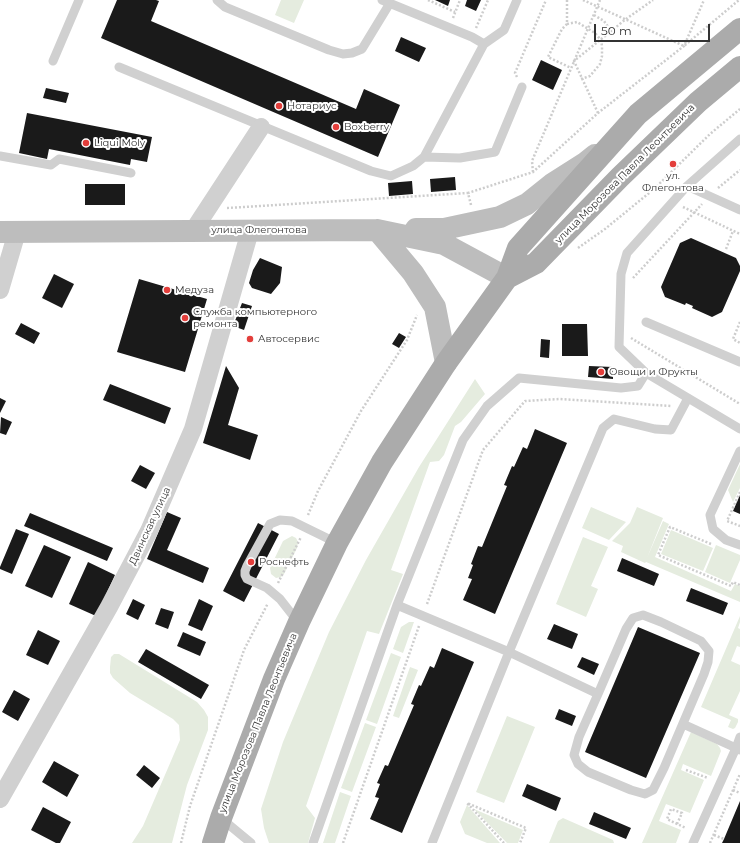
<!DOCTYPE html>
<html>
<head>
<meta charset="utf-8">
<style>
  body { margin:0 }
  #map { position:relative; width:740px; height:843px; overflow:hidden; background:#fff; font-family:Montserrat,sans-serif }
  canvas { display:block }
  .scale { position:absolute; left:594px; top:24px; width:116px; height:18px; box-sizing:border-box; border:2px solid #333; border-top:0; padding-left:5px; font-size:12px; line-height:14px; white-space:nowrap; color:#333; -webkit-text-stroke:3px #fff; paint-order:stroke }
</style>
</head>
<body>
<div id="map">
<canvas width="740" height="843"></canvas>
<div class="scale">50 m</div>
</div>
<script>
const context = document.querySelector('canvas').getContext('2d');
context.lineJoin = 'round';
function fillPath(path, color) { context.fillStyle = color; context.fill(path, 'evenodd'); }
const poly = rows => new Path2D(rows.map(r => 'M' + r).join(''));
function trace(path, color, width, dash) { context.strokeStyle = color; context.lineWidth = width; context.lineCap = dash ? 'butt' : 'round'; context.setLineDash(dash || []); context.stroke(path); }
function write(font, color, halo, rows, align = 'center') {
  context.font = font + ' Montserrat,sans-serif'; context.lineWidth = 4; context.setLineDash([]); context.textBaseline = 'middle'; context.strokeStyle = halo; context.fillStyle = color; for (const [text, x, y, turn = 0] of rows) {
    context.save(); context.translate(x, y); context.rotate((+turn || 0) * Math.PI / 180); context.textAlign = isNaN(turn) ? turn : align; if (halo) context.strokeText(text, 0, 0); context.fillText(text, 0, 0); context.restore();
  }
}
fillPath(poly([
  [281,0,304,0,294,23,275,15],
  [475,379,485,394,461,422,455,426,444,455,439,461,430,462,391,570,403,574,379,634,367,631,306,806,315,818,308,843,269,843,264,828,261,809,283,742,329,632,366,560,419,467],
  [740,464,740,488,733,502,728,490],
  [591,507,626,522,609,540,582,528],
  [637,507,663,518,647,558,663,521,669,524,655,557,731,591,735,584,740,586,740,602,646,562,645,563,621,552,623,546,612,541,630,523],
  [671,530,713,548,703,571,661,554],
  [292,536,296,538,298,542,297,548,284,574,281,577,276,578,271,574,270,568,283,541],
  [583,537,608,547,591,586,598,589,586,617,556,604],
  [716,545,740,555,740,560,730,583,705,572],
  [740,616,740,622,738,628,740,629,740,647,737,646,731,661,740,665,740,691,729,715,738,719,738,722,735,728,733,729,728,727,731,720,701,707],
  [409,622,414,622,403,653,393,649,401,627],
  [391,653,401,657,377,724,366,720],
  [114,654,119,654,197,702,204,710,208,717,208,730,187,785,172,843,132,843,143,826,180,740,179,725,173,719,130,693,113,678,110,673,110,667,111,657],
  [410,667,418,670,399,718,393,716],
  [507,716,535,727,504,803,476,792],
  [365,723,376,727,352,792,341,788],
  [691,732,717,744,720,748,721,751,711,776,683,764,681,770,704,780,690,813,666,804,659,821,681,830,676,843,642,843],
  [340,792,351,796,335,843,323,843],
  [467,805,500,843,487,843,465,834,460,822],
  [474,809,523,830,518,843,507,843],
  [563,818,613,840,614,843,549,843,558,821]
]), '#e5ecdf');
fillPath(poly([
  [117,0,156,0,159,1,151,21,356,109,364,89,400,105,378,157,101,38],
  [435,0,450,0,448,6],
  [467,0,481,0,476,11,465,6],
  [401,37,426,48,419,62,395,51],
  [541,60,562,70,553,90,532,80],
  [46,88,69,93,66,103,43,98],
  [27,113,152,137,147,162,131,159,130,165,49,149,47,159,19,153],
  [455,177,456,190,431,192,430,179],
  [412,181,413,194,389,196,388,183],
  [85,184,125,184,125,205,85,205],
  [691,238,736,258,740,266,740,271,722,312,712,317,692,308,693,306,686,303,685,305,665,297,661,287,680,243],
  [260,258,282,267,280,283,271,294,252,288,249,283,253,270],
  [54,274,74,284,62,308,42,298],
  [139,279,207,299,185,372,117,352],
  [242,303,252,306,244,330,233,326],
  [21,323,40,333,34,344,15,334],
  [562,324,587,324,588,356,562,356],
  [399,333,406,337,399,348,392,344],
  [541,339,550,340,549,358,540,357],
  [226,366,239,388,228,425,258,435,250,460,203,443],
  [589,366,613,367,613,379,588,377],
  [110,384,171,408,165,424,103,400],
  [0,398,6,401,0,413],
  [1,417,12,422,6,435,0,433],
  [535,429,567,443,495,614,463,600,472,579,468,578,473,565,471,564,478,546,482,547,507,486,504,485,512,466,514,467,523,447,527,449],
  [140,465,155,473,146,489,131,481],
  [740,495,740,514,733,511],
  [167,512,181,518,167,550,209,568,203,583,147,559],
  [30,513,113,548,107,561,24,526],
  [258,523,279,534,244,602,223,591],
  [16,529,29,534,12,574,0,569,0,567],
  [44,545,71,557,52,598,25,586],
  [622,558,659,574,654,586,617,571],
  [88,562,115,575,96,616,69,604],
  [691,588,728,603,723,615,686,601],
  [133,599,145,605,138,620,126,614],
  [199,599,213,606,202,631,188,625],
  [161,608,174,612,168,629,155,624],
  [554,624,578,634,572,649,547,639],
  [638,627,700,653,646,778,585,752],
  [38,630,60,641,48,665,26,655],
  [183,632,206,642,200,656,177,646],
  [442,648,474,662,402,833,370,819,379,798,375,797,380,784,377,783,385,765,388,766,414,705,411,704,419,685,421,686,430,666,434,668],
  [146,649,209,685,201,699,138,662],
  [582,657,599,664,594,675,577,667],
  [14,690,30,699,18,721,2,712],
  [559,709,576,716,572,726,555,719],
  [54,761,79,775,67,797,42,782],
  [144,765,160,778,152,788,136,775],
  [527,784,561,798,556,811,522,796],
  [740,801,740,843,722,843,724,839],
  [43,807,71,822,60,843,56,843,31,830],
  [594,812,631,828,626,839,589,824]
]), '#1a1a1a');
trace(poly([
  [428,0,455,12],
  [567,0,567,24,562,29,548,57,571,68],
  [583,0,684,46,739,0],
  [594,15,604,21,611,31],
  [453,18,460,0],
  [567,24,577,22,595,33,601,40,602,46,602,56,600,64,590,76,581,79],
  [476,28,488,0],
  [517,77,515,73,546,0],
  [598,113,574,61,626,19,653,0],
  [533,172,532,161,600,0],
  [718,188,740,170],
  [471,205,468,193,533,172,598,113,684,46,704,0],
  [683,207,740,234],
  [227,208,468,193],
  [578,248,605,229,654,189,710,134,740,109],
  [726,249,733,231],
  [633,278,702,204],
  [740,322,733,339,740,343],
  [631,338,740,404],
  [740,492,727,521,740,526],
  [308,515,318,491,361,411,407,340,417,315],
  [711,544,670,527,658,555,731,586,733,582,740,585],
  [278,583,301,537],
  [427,604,483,450,525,401,559,399,671,406],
  [686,770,708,778],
  [733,790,740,793],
  [677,824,682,813,671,809,667,819,677,824,686,828],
  [714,835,724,839],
  [181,843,190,806,244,650,268,603],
  [343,843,419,626],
  [504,843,467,803,526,828,520,843],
  [710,843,740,774]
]), '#cdcdcd', 2.5, [2, 2]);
trace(poly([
  [217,0,225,7,329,50,343,54,352,53,362,49,390,3],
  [382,0,472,37,484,44],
  [53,61,79,0],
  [119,67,371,171,391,176,413,166,424,157,484,44,504,30,517,0],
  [740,139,687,186,627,253,621,274,619,347,646,373,740,429],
  [0,156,51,165,59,159,131,173],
  [424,157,460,158,495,152,522,87],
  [687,186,740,210],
  [646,322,740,362],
  [740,451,710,515,713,529,726,540,740,545],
  [397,605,509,652,598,694,579,737,574,755,578,764,588,772,631,790,645,794,653,790,664,768,704,674,708,662,709,651,701,641,661,622,643,615,633,618,626,629,598,694],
  [298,622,280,599,267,588,247,579,245,575,245,571,247,566,270,524,280,520,292,521,337,543],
  [683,724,736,748,693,843],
  [740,737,736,748,740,750],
  [222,819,251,843],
  [313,843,397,605,463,440,487,406,519,378,621,388,638,386,646,373],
  [432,843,509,652,603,428,614,419,655,429,671,430,688,398]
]), '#d0d0d0', 9);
trace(poly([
  [193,231,261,127],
  [0,290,17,232],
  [0,799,109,607,149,531,193,429,250,231]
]), '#d0d0d0', 18);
trace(poly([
  [416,229,444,229,500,217,527,204,552,184,585,163,595,155],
  [377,230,413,273,435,307,446,363],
  [0,232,377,230,444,244,507,278]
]), '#bdbdbd', 22);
trace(poly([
  [507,278,536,263,620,177,698,102,740,67],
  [213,843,221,818,274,679,299,622,337,543,382,462,446,363,507,278,518,248,638,114,740,29]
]), '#ababab', 22);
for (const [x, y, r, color] of [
  [279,106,4,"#e33e3b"],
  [336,127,4,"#e33e3b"],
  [86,143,4,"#e33e3b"],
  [673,164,4,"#e33e3b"],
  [167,290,4,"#e33e3b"],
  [185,318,4,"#e33e3b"],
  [250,339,4,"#e33e3b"],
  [601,372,4,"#e33e3b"],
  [251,562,4,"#e33e3b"]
]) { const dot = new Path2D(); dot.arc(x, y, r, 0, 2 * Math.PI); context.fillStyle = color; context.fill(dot); trace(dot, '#fff', 1.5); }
write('10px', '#333', '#fff', [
  ["Нотариус",287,106],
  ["Boxberry",344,127],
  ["Liqui Moly",94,143],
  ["ул.",673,176,"center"],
  ["Флегонтова",673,188,"center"],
  ["Медуза",175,290],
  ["Служба компьютерного",193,312],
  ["ремонта",193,324],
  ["Автосервис",258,339],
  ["Овощи и Фрукты",609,372],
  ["Роснефть",259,562]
], 'left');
write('10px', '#333', '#fff', [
  ["улица Морозова Павла Леонтьевича",625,174,-45],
  ["улица Флегонтова",259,230],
  ["Двинская улица",150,526,-65],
  ["улица Морозова Павла Леонтьевича",258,723,-68]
]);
</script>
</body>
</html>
